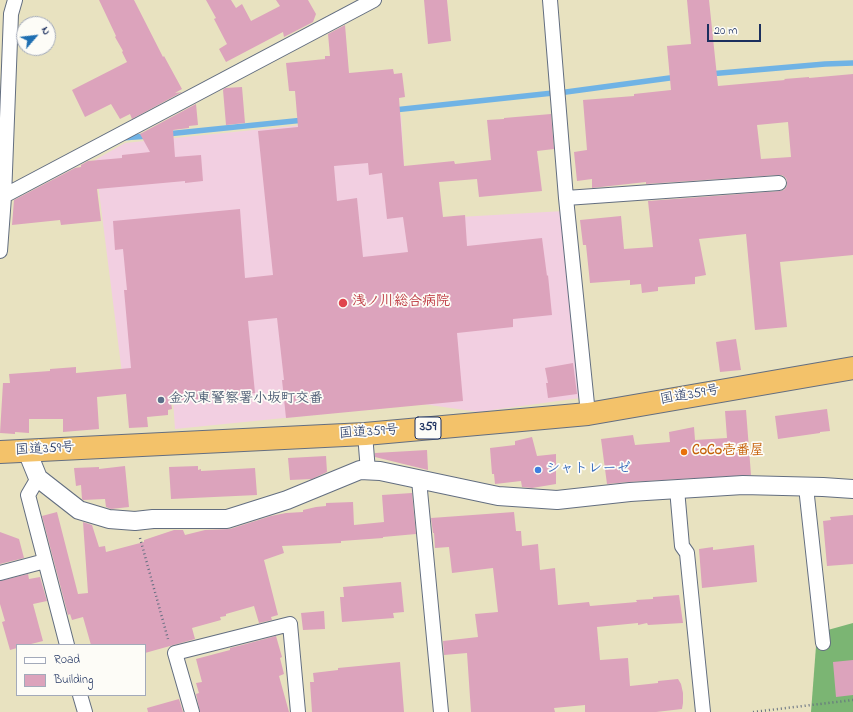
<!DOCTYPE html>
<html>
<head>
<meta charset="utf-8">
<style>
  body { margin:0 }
  #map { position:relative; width:853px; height:712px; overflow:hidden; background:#e8e2c0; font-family:"Indie Flower",sans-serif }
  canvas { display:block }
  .legend { position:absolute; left:16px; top:644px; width:130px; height:52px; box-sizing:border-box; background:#fdfcf7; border:1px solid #a3aaba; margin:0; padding:5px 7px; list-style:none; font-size:12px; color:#1b2f5e }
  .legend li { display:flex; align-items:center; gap:8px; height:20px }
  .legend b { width:20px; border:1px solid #a3aaba }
  .north { position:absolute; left:16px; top:16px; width:40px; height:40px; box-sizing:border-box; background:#fdfcf7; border:1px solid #a3aaba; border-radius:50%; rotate:62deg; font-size:11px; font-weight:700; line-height:16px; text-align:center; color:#1b2f5e }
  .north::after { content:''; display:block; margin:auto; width:14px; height:18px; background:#1f6fb2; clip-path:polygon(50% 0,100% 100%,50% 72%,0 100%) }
  .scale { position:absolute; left:707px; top:24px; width:54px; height:18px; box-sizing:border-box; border:2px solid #1b2f5e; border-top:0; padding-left:5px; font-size:12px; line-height:14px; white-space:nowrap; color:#1b2f5e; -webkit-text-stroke:3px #fdfcf7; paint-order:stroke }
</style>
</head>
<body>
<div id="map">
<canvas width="853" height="712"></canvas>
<ul class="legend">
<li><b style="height:5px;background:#fff"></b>Road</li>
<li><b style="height:11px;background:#dca3bc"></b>Building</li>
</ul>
<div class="north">N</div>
<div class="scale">20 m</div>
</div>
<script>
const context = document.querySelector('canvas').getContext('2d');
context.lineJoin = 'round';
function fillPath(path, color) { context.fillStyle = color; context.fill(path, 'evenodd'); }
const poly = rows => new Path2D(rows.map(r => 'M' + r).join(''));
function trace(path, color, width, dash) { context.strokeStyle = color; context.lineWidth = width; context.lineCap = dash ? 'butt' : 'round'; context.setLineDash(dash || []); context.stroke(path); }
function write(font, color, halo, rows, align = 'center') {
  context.font = font + ' "Indie Flower","Klee One",sans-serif'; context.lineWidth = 3.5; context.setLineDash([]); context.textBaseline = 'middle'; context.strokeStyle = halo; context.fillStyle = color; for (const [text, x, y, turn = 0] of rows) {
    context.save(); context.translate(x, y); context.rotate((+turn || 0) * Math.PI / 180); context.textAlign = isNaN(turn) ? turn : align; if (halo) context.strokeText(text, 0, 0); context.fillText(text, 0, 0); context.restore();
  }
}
fillPath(poly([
  [401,115,407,220,564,211,580,398,478,412,423,404,175,429,172,385,124,389,95,160,125,143]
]), '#f2cfe1');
fillPath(poly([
  [853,623,853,712,811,712,817,633]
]), '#7bb573');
trace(poly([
  [709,74,825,64,853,63],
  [566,92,677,77],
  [394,110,553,93],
  [167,134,304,120],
  [121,138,149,136]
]), '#70b3e5', 5.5);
fillPath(poly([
  [99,0,134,0,163,57,164,56,182,89,175,93,182,92,132,119,130,114,120,119,111,104,85,117,72,90,127,62,122,52,123,51,115,37,116,36],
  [206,0,231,0,236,8,242,4,251,21,280,6,276,0,308,0,316,14,313,22,284,37,283,32,226,62,219,49,227,44,214,19,216,18],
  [424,0,447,0,451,41,428,44],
  [687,0,709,0,718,86,785,80,784,79,809,77,809,78,853,74,853,255,780,262,787,327,755,330,746,234,699,239,706,275,695,277,695,284,658,287,658,291,642,293,641,284,630,285,630,280,590,283,586,245,583,245,580,220,621,216,624,249,653,247,648,201,780,191,784,190,787,186,787,182,786,178,782,175,778,175,646,184,646,182,592,188,592,179,577,181,574,152,587,150,583,100,634,96,634,94,671,90,667,46,691,44],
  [788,122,791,157,761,159,757,125],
  [345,25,349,73,393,69,394,74,402,73,405,97,399,98,404,166,454,161,455,164,491,160,487,120,504,119,504,118,551,114,554,149,537,151,542,191,479,197,477,179,439,182,443,217,465,215,467,246,542,238,547,276,548,275,552,315,513,319,513,327,457,333,463,401,286,418,282,380,284,380,277,318,248,321,255,393,171,402,172,409,168,410,168,415,147,417,148,427,129,428,126,394,97,397,99,429,63,432,63,419,29,419,29,433,15,432,15,434,0,433,3,383,10,383,9,374,50,371,50,369,76,367,76,373,131,368,124,290,127,290,123,249,115,250,113,221,240,209,245,278,273,275,258,131,298,127,295,91,289,91,286,63,325,59,325,56,330,56,328,34],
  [368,163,369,175,382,173,387,219,403,217,408,252,363,257,357,198,337,201,334,166],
  [242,87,245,123,226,125,223,90,225,88],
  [196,104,198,125,189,126,189,128,173,130,175,157,201,155,203,181,185,183,185,181,97,189,101,221,61,225,60,220,12,225,14,200,75,168,81,167,81,165,88,161,122,158,122,155,150,152,140,134],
  [736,339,741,370,720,372,716,342],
  [573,363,577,394,548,398,546,383,548,383,545,368],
  [827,409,830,431,820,432,820,433,778,439,775,416],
  [746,410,751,475,629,482,607,484,601,439,633,435,635,445,670,442,669,432,694,427,695,440,727,438,725,411],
  [532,437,537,456,556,454,556,484,532,488,522,487,521,481,495,484,494,474,492,474,490,448,515,445,515,441],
  [427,450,428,470,375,457,375,453],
  [326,456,327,472,312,479,290,480,288,458],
  [125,466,129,507,111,509,106,507,105,499,83,500,82,499,81,485,76,486,74,468,99,467,99,469],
  [198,466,198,470,201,469,201,471,255,468,257,495,171,499,169,467],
  [412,493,416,534,383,537,383,538,341,541,341,543,282,546,284,553,264,560,278,615,271,617,272,620,259,623,254,606,226,614,226,616,220,617,221,620,192,628,195,639,145,653,145,645,91,645,83,617,72,620,70,614,68,615,42,516,57,512,78,594,88,593,83,522,92,525,99,547,105,546,106,552,144,542,144,540,174,530,183,530,185,535,205,530,230,529,271,516,286,513,303,512,303,510,316,507,326,506,326,503,353,502,354,525,384,522,382,495],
  [514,512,516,531,521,531,522,546,538,544,540,570,555,568,558,605,589,602,590,606,637,602,636,600,653,599,653,597,679,595,683,623,648,625,647,623,638,625,638,623,597,627,600,660,628,658,630,686,658,683,658,681,678,679,681,684,683,693,683,703,682,709,656,712,585,712,585,705,554,708,555,712,471,712,467,653,444,655,443,641,478,637,475,614,498,612,493,568,452,573,449,547,435,548,434,533,433,533,431,518],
  [853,515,853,564,827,566,823,521,831,520,830,517],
  [0,532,19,539,24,558,0,564],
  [754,545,757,582,702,588,699,549,713,547,713,550],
  [28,574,29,579,40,577,47,601,33,604,43,641,27,645,17,645,17,648,10,650,2,622,5,621,0,604,0,581],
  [401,582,404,612,393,613,394,618,342,622,340,597,344,597,343,587],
  [324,611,325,629,303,630,301,613],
  [276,636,282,657,280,658,284,674,279,676,289,712,200,712,196,694,199,693,196,683,202,682,196,659,230,650,230,648,242,645],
  [853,660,853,695,836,697,833,662],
  [400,662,404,712,312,712,310,682,314,682,313,673,338,670,338,668],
  [179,699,183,712,148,712,147,708]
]), '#dca3bc');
const minor = poly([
  [550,0,566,198,588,414],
  [0,198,374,0],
  [566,198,779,183],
  [0,251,4,197,11,14,15,0],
  [365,434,368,471],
  [38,478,28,495,67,645],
  [419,480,441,712],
  [806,487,823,643],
  [677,489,682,546,687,553,703,712],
  [0,573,45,561],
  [80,695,85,712],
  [192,712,175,653,290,624,298,712]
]);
const tertiary = poly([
  [27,451,38,478,79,510,109,519,135,521,153,519,227,519,287,500,360,470,380,471,498,496,557,500,630,492,743,485,823,487,853,489]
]);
const trunk = poly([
  [0,452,365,434,588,414,853,368]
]);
trace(minor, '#636e80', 16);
trace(tertiary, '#636e80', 20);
trace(trunk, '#636e80', 24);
trace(poly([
  [140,538,168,639],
  [753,712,853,700]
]), '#636e80', 2.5, [1, 3]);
trace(minor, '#fff', 14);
trace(tertiary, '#fff', 18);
trace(trunk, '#f3c26a', 22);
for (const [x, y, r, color] of [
  [343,303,5,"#e0444e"],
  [161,400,4,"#5c6f8a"],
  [684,452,4,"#e8710a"],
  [538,470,4,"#3f7fe0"]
]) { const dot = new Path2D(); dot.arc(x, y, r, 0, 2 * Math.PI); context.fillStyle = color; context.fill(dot); trace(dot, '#fdfcf7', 1.5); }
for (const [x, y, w] of [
  [428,428,26]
]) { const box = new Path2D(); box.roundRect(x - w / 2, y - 11, w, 22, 3); context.fillStyle = '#fdfcf7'; context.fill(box); trace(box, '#1b2f5e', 1); }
write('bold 13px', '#1b2f5e', null, [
  ["359",428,428]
]);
write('bold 14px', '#be3a42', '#fdfcf7', [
  ["浅ノ川総合病院",352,303]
], 'left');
write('14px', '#1b2f5e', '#fdfcf7', [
  ["国道359号",690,396,-10],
  ["国道359号",369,433,-4],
  ["国道359号",45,450,-3]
]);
write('bold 14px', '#4e5e75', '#fdfcf7', [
  ["金沢東警察署小坂町交番",169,400]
], 'left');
write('bold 14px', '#c56008', '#fdfcf7', [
  ["CoCo壱番屋",692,452]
], 'left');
write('bold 14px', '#366cbe', '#fdfcf7', [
  ["シャトレーゼ",546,470]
], 'left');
</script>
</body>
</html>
